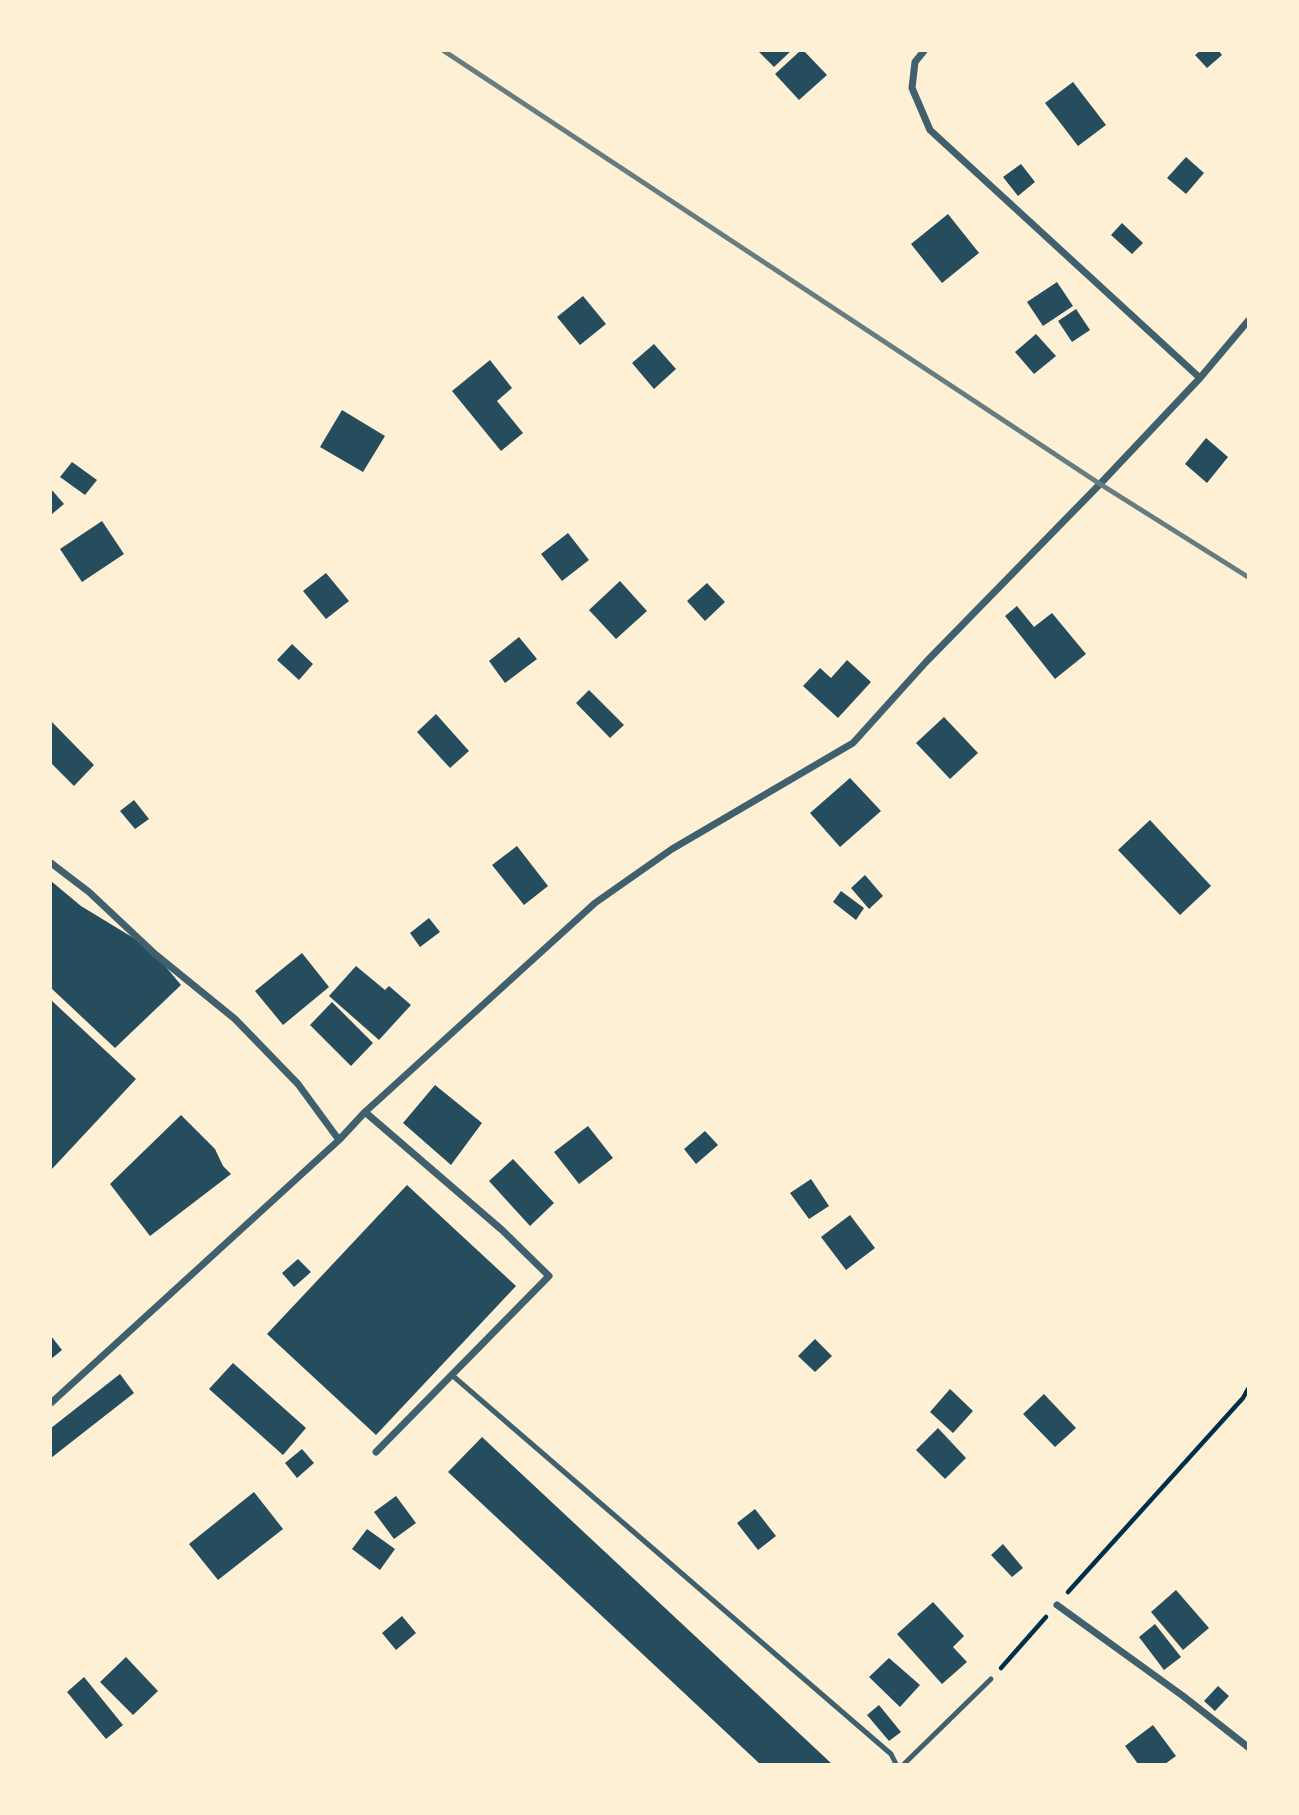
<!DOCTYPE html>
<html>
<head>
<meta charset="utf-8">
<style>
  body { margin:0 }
  #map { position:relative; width:1299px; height:1815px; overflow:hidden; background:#fdf0d5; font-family:Ubuntu,sans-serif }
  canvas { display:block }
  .frame { position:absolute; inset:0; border:52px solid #fdf0d5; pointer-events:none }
</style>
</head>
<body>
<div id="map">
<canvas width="1299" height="1815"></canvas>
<div class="frame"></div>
</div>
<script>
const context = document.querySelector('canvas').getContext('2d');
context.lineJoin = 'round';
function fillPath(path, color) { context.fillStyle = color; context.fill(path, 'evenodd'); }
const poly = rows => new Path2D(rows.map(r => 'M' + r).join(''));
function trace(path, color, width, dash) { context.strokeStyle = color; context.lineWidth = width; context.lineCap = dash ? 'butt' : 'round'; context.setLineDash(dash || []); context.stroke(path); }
fillPath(poly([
  [758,51,791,51,774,67],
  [800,51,804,51,827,75,799,100,775,74],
  [1200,51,1219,51,1222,55,1207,68,1195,55],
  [1073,82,1106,125,1078,146,1045,103],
  [1186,157,1204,173,1186,194,1167,178],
  [1021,164,1035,182,1018,196,1003,177],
  [948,214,979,253,942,283,911,244],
  [1122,223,1143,243,1132,254,1111,235],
  [1057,282,1073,306,1043,326,1027,302],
  [583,296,606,324,580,345,557,317],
  [1076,309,1090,330,1072,342,1058,321],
  [1036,334,1056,356,1034,374,1015,352],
  [654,344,676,369,654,389,632,363],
  [490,360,512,388,497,401,523,433,501,451,452,391],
  [342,410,385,436,363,472,320,447],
  [1206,438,1228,457,1207,483,1185,464],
  [72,462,97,480,85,495,60,477],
  [51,489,64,504,52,514,51,513],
  [102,521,124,554,82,582,60,549],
  [568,533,589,560,562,581,541,554],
  [326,573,349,601,326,619,303,591],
  [620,581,647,611,616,639,589,610],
  [707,583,725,602,705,621,687,601],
  [1017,606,1034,627,1052,613,1086,654,1055,679,1005,616],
  [519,637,537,659,505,683,489,661],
  [292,644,313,664,299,680,277,660],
  [847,660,871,682,838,718,803,686,820,668,831,678],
  [589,690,624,725,610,738,576,703],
  [436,714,469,751,450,768,417,732],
  [944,717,978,753,950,779,916,743],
  [51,721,94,765,74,786,51,763],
  [850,778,881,811,840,847,810,813],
  [134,800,149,819,135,829,120,811],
  [1150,820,1211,886,1180,915,1118,850],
  [517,846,548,886,524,905,492,865],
  [865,875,883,896,869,909,851,888],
  [51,881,81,906,150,948,181,985,115,1048,51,988],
  [841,891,864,908,856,920,833,902],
  [429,918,440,932,420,947,410,933],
  [302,953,329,987,283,1025,255,991],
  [356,966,385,990,389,986,411,1005,379,1040,329,996],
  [51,1000,136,1079,51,1170],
  [332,1002,373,1043,351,1066,310,1025],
  [435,1085,482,1123,451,1165,403,1123],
  [181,1115,215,1149,223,1166,231,1174,150,1236,110,1184],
  [588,1126,613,1158,579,1184,554,1152],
  [705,1131,718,1145,696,1164,684,1149],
  [513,1159,554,1203,530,1226,489,1181],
  [811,1179,829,1206,809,1219,790,1193],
  [407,1185,516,1286,376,1435,267,1334],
  [850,1215,875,1248,846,1270,821,1237],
  [298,1259,311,1272,294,1287,282,1273],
  [51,1336,62,1350,51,1359],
  [815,1339,832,1356,815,1372,798,1356],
  [233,1363,306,1428,283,1455,209,1389],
  [120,1374,134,1393,51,1458,51,1428],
  [950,1389,973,1411,953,1433,930,1412],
  [1044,1394,1076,1428,1055,1447,1023,1414],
  [938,1428,966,1458,945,1479,916,1450],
  [482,1437,832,1764,760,1764,448,1472],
  [302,1449,314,1463,297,1478,285,1463],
  [254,1492,283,1529,218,1580,189,1544],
  [396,1496,416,1523,394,1539,374,1512],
  [755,1509,776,1536,758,1550,737,1523],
  [367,1529,395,1549,380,1570,352,1549],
  [1003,1544,1023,1568,1012,1577,991,1555],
  [1176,1590,1209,1628,1183,1650,1151,1612],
  [933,1602,964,1636,953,1647,967,1662,942,1684,897,1634],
  [402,1616,416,1633,396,1650,382,1633],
  [1155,1624,1181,1657,1164,1670,1139,1637],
  [126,1657,158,1691,133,1715,100,1682],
  [889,1658,920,1685,900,1707,869,1677],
  [84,1677,123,1725,106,1739,67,1692],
  [1218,1686,1229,1696,1215,1711,1204,1701],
  [879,1705,901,1732,889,1741,867,1715],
  [1153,1725,1176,1756,1165,1764,1138,1764,1125,1746]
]), '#264d5e');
trace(poly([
  [1068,1592,1243,1398,1248,1389],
  [1001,1668,1046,1617]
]), '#003049', 4.5);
trace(poly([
  [453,1376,891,1754,896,1764],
  [904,1764,991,1679]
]), '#3f606c', 5);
trace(poly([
  [924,51,915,62,912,88,930,130,1200,378],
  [51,863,89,892,155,954,235,1019,298,1084,339,1140],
  [365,1112,502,1230,549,1276,376,1452],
  [51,1403,339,1140,365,1112,595,903,672,849,853,743,926,662,1100,484,1200,378,1248,321],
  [1057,1605,1183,1696,1248,1747]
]), '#3f606c', 7);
trace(poly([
  [444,51,1100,484,1248,577]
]), '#657d81', 5);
</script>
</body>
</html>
